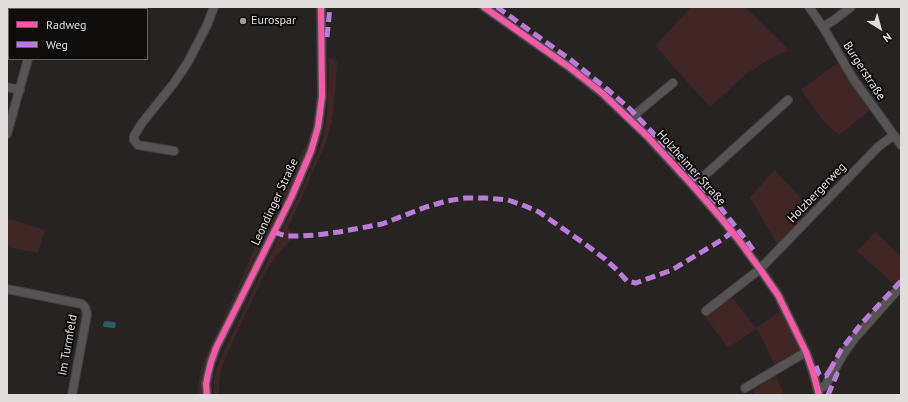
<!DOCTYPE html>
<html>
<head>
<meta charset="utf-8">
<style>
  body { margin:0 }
  #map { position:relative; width:908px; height:402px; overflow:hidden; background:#272323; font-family:"PT Sans",sans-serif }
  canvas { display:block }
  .frame { position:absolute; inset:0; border:8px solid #e1dddc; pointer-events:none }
  .legend { position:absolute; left:8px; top:8px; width:140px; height:52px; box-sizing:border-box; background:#0f0c0c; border:1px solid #63605f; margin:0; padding:5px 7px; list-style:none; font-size:12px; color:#e1dddc }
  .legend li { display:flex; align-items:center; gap:8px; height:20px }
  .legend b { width:20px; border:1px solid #63605f }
  .north { position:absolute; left:860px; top:8px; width:40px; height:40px; -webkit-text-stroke:3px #0f0c0c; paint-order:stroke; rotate:143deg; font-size:11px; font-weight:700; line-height:16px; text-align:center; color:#e1dddc }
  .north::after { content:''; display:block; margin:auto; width:14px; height:18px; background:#e1dddc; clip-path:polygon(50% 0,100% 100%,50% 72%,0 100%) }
</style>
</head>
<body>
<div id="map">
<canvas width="908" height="402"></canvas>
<div class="frame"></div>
<ul class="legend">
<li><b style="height:5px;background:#f35aa7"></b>Radweg</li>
<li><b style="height:5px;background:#bd7bd9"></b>Weg</li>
</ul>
<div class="north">N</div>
</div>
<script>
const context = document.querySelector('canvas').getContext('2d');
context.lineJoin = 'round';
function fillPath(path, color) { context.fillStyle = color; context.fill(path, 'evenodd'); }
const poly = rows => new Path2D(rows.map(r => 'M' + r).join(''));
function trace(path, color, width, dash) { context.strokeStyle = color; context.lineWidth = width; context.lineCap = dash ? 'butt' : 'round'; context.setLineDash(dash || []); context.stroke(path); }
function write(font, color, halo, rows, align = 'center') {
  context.font = font + ' "PT Sans",sans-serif'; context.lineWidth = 4; context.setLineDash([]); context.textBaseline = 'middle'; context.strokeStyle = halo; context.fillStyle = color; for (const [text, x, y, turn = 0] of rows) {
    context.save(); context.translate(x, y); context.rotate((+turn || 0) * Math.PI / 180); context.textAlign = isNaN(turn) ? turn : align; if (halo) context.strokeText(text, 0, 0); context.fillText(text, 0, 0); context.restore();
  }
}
fillPath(poly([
  [691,7,745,7,789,50,771,58,745,75,710,107,655,46],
  [328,57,337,61,335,96,333,115,326,143,288,228,292,233,290,241,276,256,265,273,226,356,221,369,219,383,219,395,214,395,214,379,216,370,224,351,298,198,318,152,323,137,327,115,329,75],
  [839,62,855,89,870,110,839,135,823,121,801,89],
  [313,129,309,144,294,180,241,285,214,343,207,359,203,372,202,382,202,395,199,395,198,390,199,380,201,369,206,355,236,292,248,263,270,214,291,172,306,145],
  [775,170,812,210,778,246,750,197],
  [7,218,45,230,38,253,7,247],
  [875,232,901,256,901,278,895,285,857,251],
  [730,295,756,328,781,310,799,347,799,350,797,353,775,367,762,338,756,329,728,348,704,315],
  [775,373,784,395,752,395,752,394,755,392,753,388]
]), '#402525');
fillPath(poly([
  [105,321,115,322,116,324,115,328,113,328,104,327,103,325,104,322]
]), '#2c5a66');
const minor = poly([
  [484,7,569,67,602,93,648,137,693,186,720,217,738,239,760,269,778,295,806,352,813,372,819,395],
  [809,7,823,27,854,80,901,145],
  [38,9,38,7],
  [823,27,834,20,851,7],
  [7,87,20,90],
  [631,120,638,112,673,83],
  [7,134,28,59],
  [174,151,138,145,134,140,134,136,142,123,174,83,188,62,207,25,214,7],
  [693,186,788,100],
  [7,289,82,304,85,307,86,310,87,314,72,395],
  [706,311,760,269,878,147,894,135],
  [745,388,806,352],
  [818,389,825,386,844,353,855,338,901,286],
  [207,395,206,384,208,374,211,362,216,348,291,198,311,151,318,127,320,112,322,96,321,7]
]);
trace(minor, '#423f3e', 10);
trace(minor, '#555353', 8);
trace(poly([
  [497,7,571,60,607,89,630,109,675,156,720,207,747,241,756,254],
  [327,37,330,7],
  [274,232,286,236,296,236,316,235,339,232,382,224,426,207,447,201,465,198,485,198,508,200,525,206,539,212,585,244,605,259,617,270,627,281,636,283,672,270,723,239,732,232],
  [816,366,819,374,821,376,826,376,830,370],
  [828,395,837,374,830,370,841,350,861,324,901,281]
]), '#bd7bd9', 5, [10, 5]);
trace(poly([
  [484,7,569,67,602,93,648,137,693,186,720,217,738,239,760,269,778,295,806,352,813,372,819,395],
  [207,395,206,384,208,374,211,362,216,348,291,198,311,151,318,127,320,112,322,96,321,7]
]), '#f35aa7', 6);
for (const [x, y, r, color] of [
  [243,21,4,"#a09c9b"]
]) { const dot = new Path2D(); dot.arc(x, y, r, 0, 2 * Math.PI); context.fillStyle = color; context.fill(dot); trace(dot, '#0f0c0c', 1.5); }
write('12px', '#e1dddc', '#0f0c0c', [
  ["Eurospar",251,21]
], 'left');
write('12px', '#e1dddc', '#0f0c0c', [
  ["Burgerstraße",864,71,57],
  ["Holzheimer Straße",691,168,48],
  ["Holzbergerweg",817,193,-46],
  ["Leondinger Straße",275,202,-65],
  ["Im Turmfeld",68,345,-80]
]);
</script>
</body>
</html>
